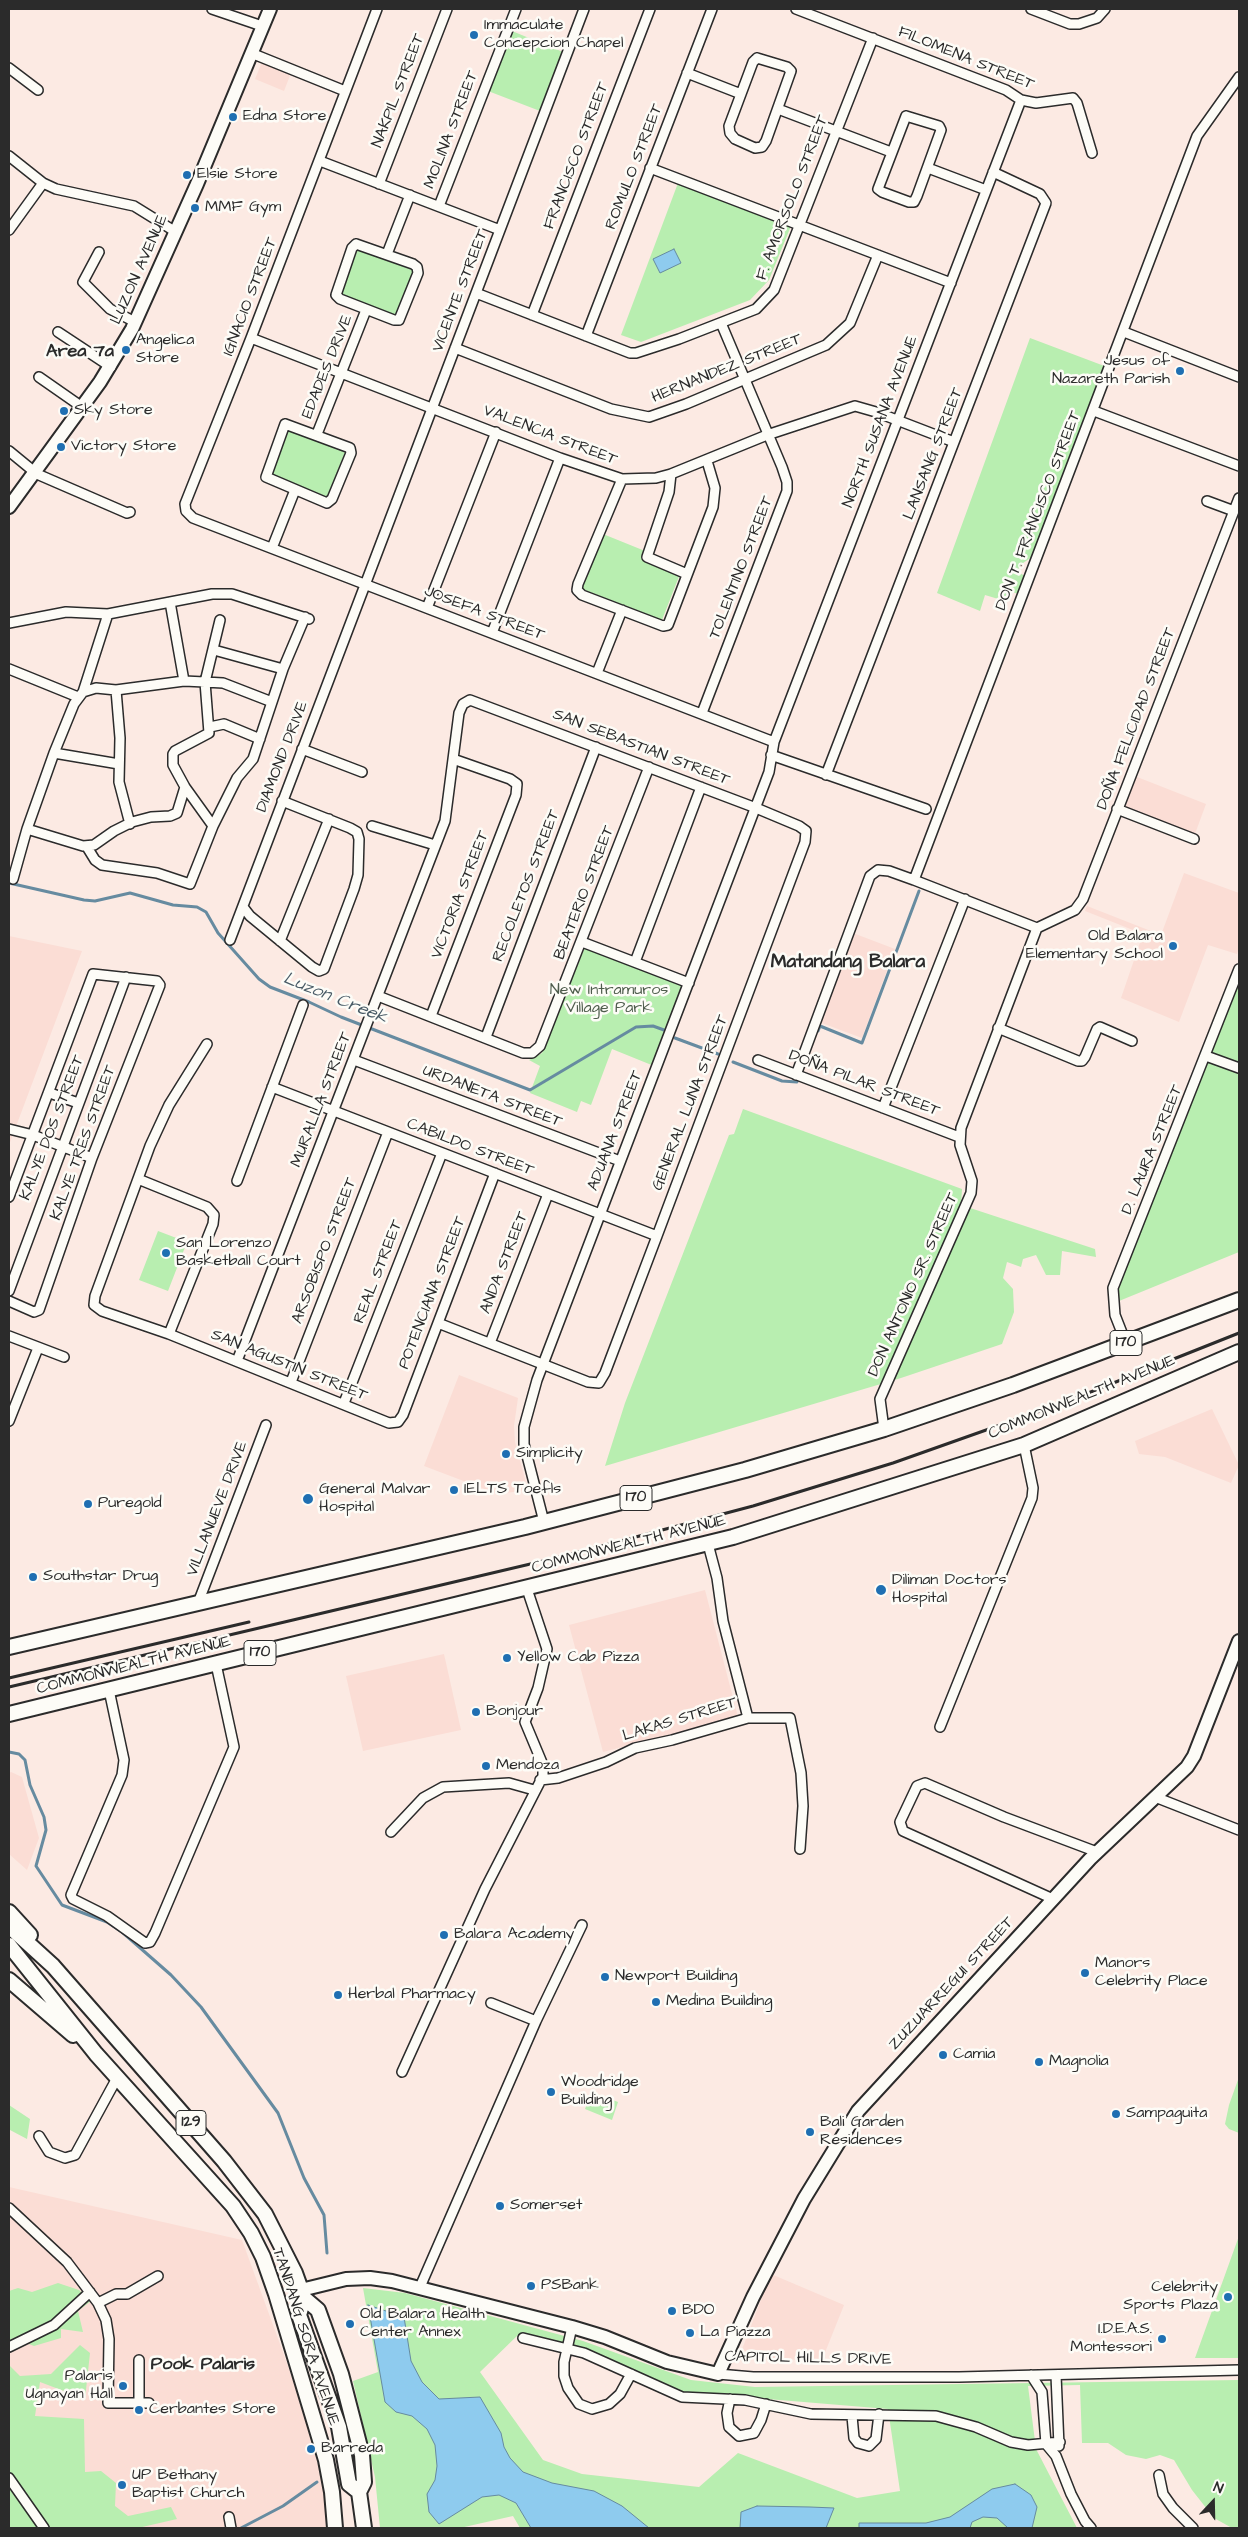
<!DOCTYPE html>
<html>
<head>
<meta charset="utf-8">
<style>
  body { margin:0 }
  #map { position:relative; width:1248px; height:2537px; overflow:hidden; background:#fceae3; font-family:"Architects Daughter",sans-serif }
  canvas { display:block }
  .frame { position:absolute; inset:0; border:10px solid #2b2b2b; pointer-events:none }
  .north { position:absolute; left:1188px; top:2477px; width:50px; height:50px; -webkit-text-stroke:4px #fdfcf7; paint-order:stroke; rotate:21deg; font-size:14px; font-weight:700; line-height:20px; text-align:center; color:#2b2b2b }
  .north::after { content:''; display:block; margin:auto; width:18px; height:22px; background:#2b2b2b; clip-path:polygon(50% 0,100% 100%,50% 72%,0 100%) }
</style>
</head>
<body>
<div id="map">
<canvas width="1248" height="2537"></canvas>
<div class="frame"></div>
<div class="north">N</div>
</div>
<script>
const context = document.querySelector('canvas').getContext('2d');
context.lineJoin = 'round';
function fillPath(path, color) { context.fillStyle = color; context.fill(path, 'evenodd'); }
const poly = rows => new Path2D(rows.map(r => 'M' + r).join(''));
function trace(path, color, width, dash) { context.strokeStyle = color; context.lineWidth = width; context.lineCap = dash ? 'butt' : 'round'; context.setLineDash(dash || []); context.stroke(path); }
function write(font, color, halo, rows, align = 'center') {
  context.font = font + ' "Architects Daughter",sans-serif'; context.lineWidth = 5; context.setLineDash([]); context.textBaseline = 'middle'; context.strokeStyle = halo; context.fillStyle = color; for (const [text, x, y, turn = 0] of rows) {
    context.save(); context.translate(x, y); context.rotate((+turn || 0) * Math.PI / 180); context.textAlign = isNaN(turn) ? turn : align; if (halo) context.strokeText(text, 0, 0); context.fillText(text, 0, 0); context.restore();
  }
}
fillPath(poly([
  [262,62,291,73,284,91,255,79],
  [1132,775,1206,804,1192,842,1117,814],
  [1184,873,1239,893,1239,948,1237,954,1208,945,1179,1022,1121,998,1143,934,1085,911,1087,906,1161,935],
  [853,933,895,949,862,1038,819,1022],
  [9,936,82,951,9,1145],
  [459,1375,518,1398,514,1426,515,1442,528,1490,498,1494,424,1466],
  [1212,1409,1239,1465,1231,1483,1165,1457,1139,1454,1135,1441],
  [705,1590,738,1717,603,1752,569,1625],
  [444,1654,461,1730,363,1751,346,1676],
  [11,1772,22,1777,39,1838,27,1870,9,1854,9,1773],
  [9,2187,242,2240,292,2377,316,2456,326,2501,328,2528,9,2528],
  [771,2274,844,2305,822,2360,743,2359,741,2352]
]), '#fbddd5');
fillPath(poly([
  [512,31,563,52,540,111,488,91],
  [678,183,791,226,769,280,750,300,641,342,621,335],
  [358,249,415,271,397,317,340,295],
  [1030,338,1107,367,1032,557,1020,565,1018,572,1025,576,1019,594,1009,591,1005,601,985,595,980,611,937,593],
  [287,426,346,450,327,497,268,473],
  [603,534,645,551,642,559,680,574,662,620,582,589],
  [585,947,684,985,654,1066,612,1049,591,1105,581,1101,577,1112,530,1093,540,1066,529,1060,542,1053],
  [1239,979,1239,1252,1119,1301,1116,1290],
  [743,1109,962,1189,961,1205,1095,1249,1096,1257,1062,1251,1060,1275,1046,1275,1036,1255,1023,1259,1021,1267,1007,1262,1003,1278,1013,1289,1014,1312,1002,1344,901,1378,605,1466,625,1403,729,1135,734,1134],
  [158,1231,187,1242,168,1291,139,1280],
  [1239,2077,1239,2133,1229,2129,1225,2124,1229,2105],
  [592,2092,618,2102,612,2120,585,2109],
  [9,2105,30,2119,27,2139,10,2130,9,2132],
  [1239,2236,1239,2358,1195,2358],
  [58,2283,79,2290,91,2301,78,2311,83,2332,61,2329,61,2338,34,2346,13,2338,9,2345,9,2291,18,2288,32,2292],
  [363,2288,405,2293,583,2341,691,2380,755,2387,1239,2380,1239,2528,1232,2528,1214,2518,1192,2490,1174,2460,1160,2455,1146,2459,1126,2455,1108,2443,1082,2443,1080,2385,1028,2386,1036,2449,1077,2528,520,2528,513,2516,460,2528,380,2528,375,2477,353,2381,378,2372],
  [519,2334,598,2355,683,2392,888,2409,900,2491,857,2498,738,2453,699,2487,582,2474,543,2460,480,2372],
  [80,2345,90,2353,85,2399,40,2382,35,2416,84,2419,85,2472,101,2471,116,2483,115,2506,128,2516,171,2507,177,2519,138,2528,9,2528,9,2365,20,2376,51,2374]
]), '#b8eeb0');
const water = poly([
  [674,249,681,263,660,273,653,259,674,249],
  [368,2305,404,2317,411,2361,422,2382,439,2399,480,2397,501,2433,504,2447,510,2458,523,2472,552,2483,594,2491,622,2506,649,2528,531,2528,516,2503,499,2495,482,2497,439,2524,429,2512,427,2494,435,2480,437,2466,435,2445,427,2429,412,2416,396,2412,385,2402,368,2305],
  [1015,2484,1031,2495,1037,2507,1032,2528,1008,2528,997,2518,983,2517,972,2522,970,2528,859,2528,859,2523,926,2523,950,2517,992,2489,1015,2484],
  [757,2506,810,2507,834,2508,826,2528,740,2528,741,2512,757,2506]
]);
fillPath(water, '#8ecbee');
trace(water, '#668ba0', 1);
trace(poly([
  [9,883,84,900,95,901,130,893,173,905,197,907,206,912,218,933,259,979,270,987,309,1002,341,1017,530,1090,636,1027,653,1026,664,1030],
  [818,1031,820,1026,862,1043,919,891],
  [675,1038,718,1054],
  [733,1062,782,1081,797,1082],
  [9,1752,19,1754,25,1760,30,1785,44,1817,46,1830,36,1866,62,1905,107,1922,122,1932,171,1975,201,2007,278,2113,304,2178,324,2215,327,2253],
  [241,2528,283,2506,317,2482]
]), '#668ba0', 3);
const street = poly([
  [212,9,262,26],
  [377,9,251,338,185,504,186,511,193,518,774,742],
  [796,9,1006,90,1021,100,1036,103,1073,98,1077,103,1092,153],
  [1031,9,1070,24,1079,24,1097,18,1105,9],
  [251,53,345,91],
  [757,58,787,67,791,71,766,141,762,147,755,148,735,139,730,133,729,126,753,62,757,58],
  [9,68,38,90],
  [687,73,741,94],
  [778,109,891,152],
  [906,116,939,126,941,130,917,196,914,202,909,202,882,192,878,189,906,116],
  [9,156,43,183,56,189,134,206,176,232],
  [320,161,500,230],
  [650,168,951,283],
  [928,168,986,190],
  [379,184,447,9],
  [439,206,516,9],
  [9,230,43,183],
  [356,244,413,264,417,267,418,273,399,320,394,320,340,299,336,295,352,248,356,244],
  [99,252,83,282,110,309,135,322],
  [387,254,410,195],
  [476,293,630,353,636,353,679,339,756,309,774,290,873,38],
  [532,315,650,9],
  [58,332,111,367],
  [1124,332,1239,377],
  [586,336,712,9],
  [251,338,560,458,622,479,656,478,671,474,767,435,855,406,876,412,954,442],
  [455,348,611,409,649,417,686,404,826,345,850,323,878,255],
  [39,377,82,407],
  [1094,411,1239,466],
  [285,424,350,448,351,453,332,499,327,503,266,477,285,424],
  [317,434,366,310],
  [9,451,37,474,127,513,130,512],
  [671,474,669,492,647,557,687,574],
  [622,479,578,584,577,590,582,595,663,626,668,625,713,507,715,488,707,461],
  [1207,501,1234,511],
  [272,548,295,490],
  [170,602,184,681],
  [427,608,496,432],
  [9,623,66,612,108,614,212,594,232,594,309,619],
  [492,633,560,458],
  [214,650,283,669],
  [9,669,78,697],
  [597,673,622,610],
  [116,690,120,738,119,782,130,824],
  [83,692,108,614],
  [702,713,787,491,787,482,782,467,721,323],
  [210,727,224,724,260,739],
  [302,749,362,772],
  [54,753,119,764],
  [771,755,926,809],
  [826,775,1046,203,1040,194,993,172],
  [1117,809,1194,839],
  [213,826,185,787,173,765,173,754,175,751,209,733,205,682,220,620],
  [372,826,435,845],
  [27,829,83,846,94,845,114,831,132,822,151,817,170,816,177,813,185,787],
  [87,847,95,860,102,865,157,873,190,884,213,826,237,778,253,759,283,669,305,617],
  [13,879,27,829,54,753,74,704,83,692,96,688,116,690,184,681,205,682,223,683,272,702],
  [914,880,1197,136,1239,77],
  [243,907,250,916,312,967,319,971,324,969,354,889,358,875,359,839,357,832,350,828,282,801],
  [1037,928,1075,910,1083,899,1239,498],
  [230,940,584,9],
  [280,941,329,819],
  [582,942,689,983],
  [635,962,701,787],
  [378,996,523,1053,532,1053,540,1046,649,767],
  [431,1016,516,795,517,784,510,779,453,759],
  [998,1028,1078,1061,1082,1061,1085,1057,1097,1029,1100,1027,1132,1041],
  [486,1037,596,747],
  [207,1044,169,1105,150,1146,95,1296,94,1305,102,1311,169,1334,389,1423,398,1422,403,1415,495,1173],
  [1206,1056,1239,1068],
  [354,1060,620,1161],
  [758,1060,959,1137],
  [796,1075,870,876,878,870,889,871,914,880,1037,928],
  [272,1087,657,1236],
  [50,1093,78,1103],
  [883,1108,965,899],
  [9,1129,33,1135,92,1158],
  [138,1179,207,1207,214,1215,213,1224,169,1334],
  [237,1181,303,1005],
  [9,1197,93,974,157,981,160,985,92,1158,39,1310,34,1312,9,1301],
  [9,1291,126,977],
  [9,1336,64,1357],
  [490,1343,548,1194],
  [1126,1343,1115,1315,1113,1288,1239,969],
  [237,1361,445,821,459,713,463,704,470,700,756,808,799,826,806,831,805,842,657,1236,605,1373,599,1383,588,1382,438,1323],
  [291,1382,388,1132],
  [344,1403,442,1153],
  [9,1421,38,1348],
  [884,1429,880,1399,971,1193,972,1181,960,1145,961,1128,1037,928],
  [544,1522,524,1444,524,1427,537,1380,769,772,774,742,1021,100],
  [708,1544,717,1578,723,1621,748,1718],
  [198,1603,266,1425],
  [109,1690,124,1760,122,1775,71,1895,73,1899,107,1916,145,1943,150,1942,155,1933,234,1747,216,1664],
  [940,1727,1032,1498,1033,1488,1024,1445],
  [540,1780,558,1778,606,1762,635,1748,672,1740,748,1718,790,1718,801,1773,803,1806,800,1849],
  [1155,1797,1239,1830],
  [391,1832,423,1798,443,1787,509,1783,534,1790],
  [1053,1899,903,1831,900,1822,917,1786,925,1783,1004,1817,1097,1852],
  [491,2003,536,2021],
  [402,2072,485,1889,543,1776,543,1765,525,1722,538,1688,547,1649,527,1589],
  [39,2136,49,2152,65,2158,75,2155,117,2078],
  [9,2208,67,2262,98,2303,106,2320,109,2339,108,2403,149,2403],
  [420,2287,536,2021,582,1925],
  [98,2303,116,2294,127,2294,158,2276],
  [572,2327,564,2362,564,2376,568,2388,579,2404,592,2409,609,2404,620,2394,631,2374],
  [523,2338,584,2353,682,2397,745,2400,811,2414,936,2416,976,2427,1011,2442,1028,2445,1060,2442],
  [9,2347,54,2325,90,2292],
  [139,2360,139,2403],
  [718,2374,753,2377,959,2377,1239,2370],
  [1031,2375,1042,2392,1046,2444,1056,2456,1071,2494,1085,2521,1091,2528],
  [1056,2375,1059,2446],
  [730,2399,727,2413,729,2427,739,2436,754,2433,761,2420,766,2404],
  [852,2416,854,2438,858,2443,869,2446,876,2439,879,2414],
  [1159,2475,1163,2494,1173,2508,1193,2528],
  [9,2478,44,2528],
  [229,2517,231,2528]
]);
const secondary = poly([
  [9,507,100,382,132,329,197,184,270,9],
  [301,2290,346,2279,370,2278,392,2281,572,2327,605,2337,667,2362,718,2374,753,2297,804,2199,858,2111,1090,1859,1187,1767,1194,1756,1239,1641]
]);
const primary = poly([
  [9,1647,525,1527,745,1470,884,1429,1013,1385,1239,1300],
  [9,1714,733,1537,1024,1445,1239,1352],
  [9,1912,30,1935],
  [9,1926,53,1966,224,2161,265,2214,295,2273,304,2298,318,2310,341,2374,362,2455,364,2482,359,2492,364,2528],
  [9,1945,96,2054,233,2206,251,2233,263,2257,276,2294,326,2460,332,2492,335,2528],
  [9,1980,73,2035],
  [304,2298,299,2315,339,2427,349,2484,359,2492]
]);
trace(street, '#2b2b2b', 12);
trace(secondary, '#2b2b2b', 16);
trace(primary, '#2b2b2b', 18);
trace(street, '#fdfcf7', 9);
trace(secondary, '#fdfcf7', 12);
trace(primary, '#fdfcf7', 14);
trace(poly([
  [9,1678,249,1622],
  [9,1687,560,1557,753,1506,893,1463,1068,1401,1239,1333]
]), '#2b2b2b', 3);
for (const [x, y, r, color] of [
  [474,35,5,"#1f6fb2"],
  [233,117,5,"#1f6fb2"],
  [187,175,5,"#1f6fb2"],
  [195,208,5,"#1f6fb2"],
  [126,350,5,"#1f6fb2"],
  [1180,371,5,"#1f6fb2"],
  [64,411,5,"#1f6fb2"],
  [61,447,5,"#1f6fb2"],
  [1173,946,5,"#1f6fb2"],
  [166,1253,5,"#1f6fb2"],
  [506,1454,5,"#1f6fb2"],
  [454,1490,5,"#1f6fb2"],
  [308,1499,6,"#1f6fb2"],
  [88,1504,5,"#1f6fb2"],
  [33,1577,5,"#1f6fb2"],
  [881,1590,6,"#1f6fb2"],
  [507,1658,5,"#1f6fb2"],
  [476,1712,5,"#1f6fb2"],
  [486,1766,5,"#1f6fb2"],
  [444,1935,5,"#1f6fb2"],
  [1085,1973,5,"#1f6fb2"],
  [605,1977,5,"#1f6fb2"],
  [338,1995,5,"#1f6fb2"],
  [656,2002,5,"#1f6fb2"],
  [943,2055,5,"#1f6fb2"],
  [1039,2062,5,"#1f6fb2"],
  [551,2092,5,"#1f6fb2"],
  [1116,2114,5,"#1f6fb2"],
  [810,2132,5,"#1f6fb2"],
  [500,2206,5,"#1f6fb2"],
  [531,2286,5,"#1f6fb2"],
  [1228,2297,5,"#1f6fb2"],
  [672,2311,5,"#1f6fb2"],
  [350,2324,5,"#1f6fb2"],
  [690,2333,5,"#1f6fb2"],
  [1162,2339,5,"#1f6fb2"],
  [123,2386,5,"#1f6fb2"],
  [139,2410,5,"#1f6fb2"],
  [311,2449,5,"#1f6fb2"],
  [122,2485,5,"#1f6fb2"]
]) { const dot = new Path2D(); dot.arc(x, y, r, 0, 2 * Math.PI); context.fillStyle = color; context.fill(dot); trace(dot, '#fdfcf7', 2); }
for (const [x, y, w] of [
  [1126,1343,32],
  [636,1498,32],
  [260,1653,32],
  [191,2123,30]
]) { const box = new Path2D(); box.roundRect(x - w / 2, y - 12.5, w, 25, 4); context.fillStyle = '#fdfcf7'; context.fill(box); trace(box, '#2b2b2b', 1); }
write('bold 15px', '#2b2b2b', null, [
  ["170",1126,1343],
  ["170",636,1498],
  ["170",260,1653],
  ["129",191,2123]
]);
write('16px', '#2b2b2b', '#fdfcf7', [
  ["Immaculate",484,26],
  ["Concepcion Chapel",484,44],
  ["Edna Store",243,117],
  ["Elsie Store",197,175],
  ["MMF Gym",205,208],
  ["Angelica",136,341],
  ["Store",136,359],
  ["Jesus of",1170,362,"right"],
  ["Nazareth Parish",1170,380,"right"],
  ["Sky Store",74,411],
  ["Victory Store",71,447],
  ["Old Balara",1163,937,"right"],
  ["Elementary School",1163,955,"right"],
  ["San Lorenzo",176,1244],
  ["Basketball Court",176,1262],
  ["Simplicity",516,1454],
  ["General Malvar",319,1490],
  ["Hospital",319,1508],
  ["IELTS Toefls",464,1490],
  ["Puregold",98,1504],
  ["Southstar Drug",43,1577],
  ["Diliman Doctors",892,1581],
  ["Hospital",892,1599],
  ["Yellow Cab Pizza",517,1658],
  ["Bonjour",486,1712],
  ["Mendoza",496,1766],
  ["Balara Academy",454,1935],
  ["Manors",1095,1964],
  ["Celebrity Place",1095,1982],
  ["Newport Building",615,1977],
  ["Herbal Pharmacy",348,1995],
  ["Medina Building",666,2002],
  ["Camia",953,2055],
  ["Magnolia",1049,2062],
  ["Woodridge",561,2083],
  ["Building",561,2101],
  ["Sampaguita",1126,2114],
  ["Bali Garden",820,2123],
  ["Residences",820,2141],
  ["Somerset",510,2206],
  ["PSBank",541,2286],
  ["Celebrity",1218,2288,"right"],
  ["Sports Plaza",1218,2306,"right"],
  ["BDO",682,2311],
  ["Old Balara Health",360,2315],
  ["Center Annex",360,2333],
  ["I.D.E.A.S.",1152,2330,"right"],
  ["Montessori",1152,2348,"right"],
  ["La Piazza",700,2333],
  ["Palaris",113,2377,"right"],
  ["Ugnayan Hall",113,2395,"right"],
  ["Cerbantes Store",149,2410],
  ["Barreda",321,2449],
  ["UP Bethany",132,2476],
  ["Baptist Church",132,2494]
], 'left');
write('16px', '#2b2b2b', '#fdfcf7', [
  ["FILOMENA STREET",966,59,22],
  ["NAKPIL STREET",399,91,-69],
  ["MOLINA STREET",452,130,-69],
  ["FRANCISCO STREET",577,156,-69],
  ["ROMULO STREET",635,167,-69],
  ["F. AMORSOLO STREET",793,198,-69],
  ["LUZON AVENUE",140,270,-66],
  ["VICENTE STREET",461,291,-69],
  ["IGNACIO STREET",251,297,-69],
  ["EDADES DRIVE",328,367,-68],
  ["HERNANDEZ STREET",727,369,-22],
  ["NORTH SUSANA AVENUE",881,422,-69],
  ["VALENCIA STREET",550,436,21],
  ["LANSANG STREET",934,454,-69],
  ["DON T. FRANCISCO STREET",1039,511,-69],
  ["TOLENTINO STREET",742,568,-69],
  ["JOSEFA STREET",484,614,21],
  ["DOÑA FELICIDAD STREET",1137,719,-69],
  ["SAN SEBASTIAN STREET",641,748,21],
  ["DIAMOND DRIVE",283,757,-69],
  ["RECOLETOS STREET",527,886,-69],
  ["BEATERIO STREET",585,893,-69],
  ["VICTORIA STREET",461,895,-69],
  ["DOÑA PILAR STREET",864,1084,21],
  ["URDANETA STREET",492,1097,21],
  ["MURALLA STREET",322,1100,-69],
  ["GENERAL LUNA STREET",691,1103,-69],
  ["KALYE DOS STREET",53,1128,-69],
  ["ADUANA STREET",616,1131,-69],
  ["KALYE TRES STREET",84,1143,-70],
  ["CABILDO STREET",470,1148,21],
  ["D. LAURA STREET",1153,1150,-68],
  ["ARSOBISPO STREET",325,1251,-69],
  ["ANDA STREET",505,1263,-69],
  ["REAL STREET",379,1272,-69],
  ["DON ANTONIO SR. STREET",914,1285,-66],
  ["POTENCIANA STREET",433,1293,-69],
  ["SAN AGUSTIN STREET",289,1366,22],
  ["COMMONWEALTH AVENUE",1082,1398,-22],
  ["VILLANUEVE DRIVE",218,1509,-69],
  ["COMMONWEALTH AVENUE",629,1545,-14],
  ["COMMONWEALTH AVENUE",134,1666,-14],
  ["LAKAS STREET",680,1720,-17],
  ["ZUZUARREGUI STREET",952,1984,-47],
  ["TANDANG SORA AVENUE",305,2337,72],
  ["CAPITOL HILLS DRIVE",808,2359,1]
]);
write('16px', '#4e5c4c', '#fdfcf7', [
  ["New Intramuros",609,991],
  ["Village Park",609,1009]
]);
write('bold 18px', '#2b2b2b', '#fdfcf7', [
  ["Area 7a",80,352],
  ["Pook Palaris",203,2365]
]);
write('italic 18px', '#495b66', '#fdfcf7', [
  ["Luzon Creek",335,999,22]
]);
write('bold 19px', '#2b2b2b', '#fdfcf7', [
  ["Matandang Balara",848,963]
]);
</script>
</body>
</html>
